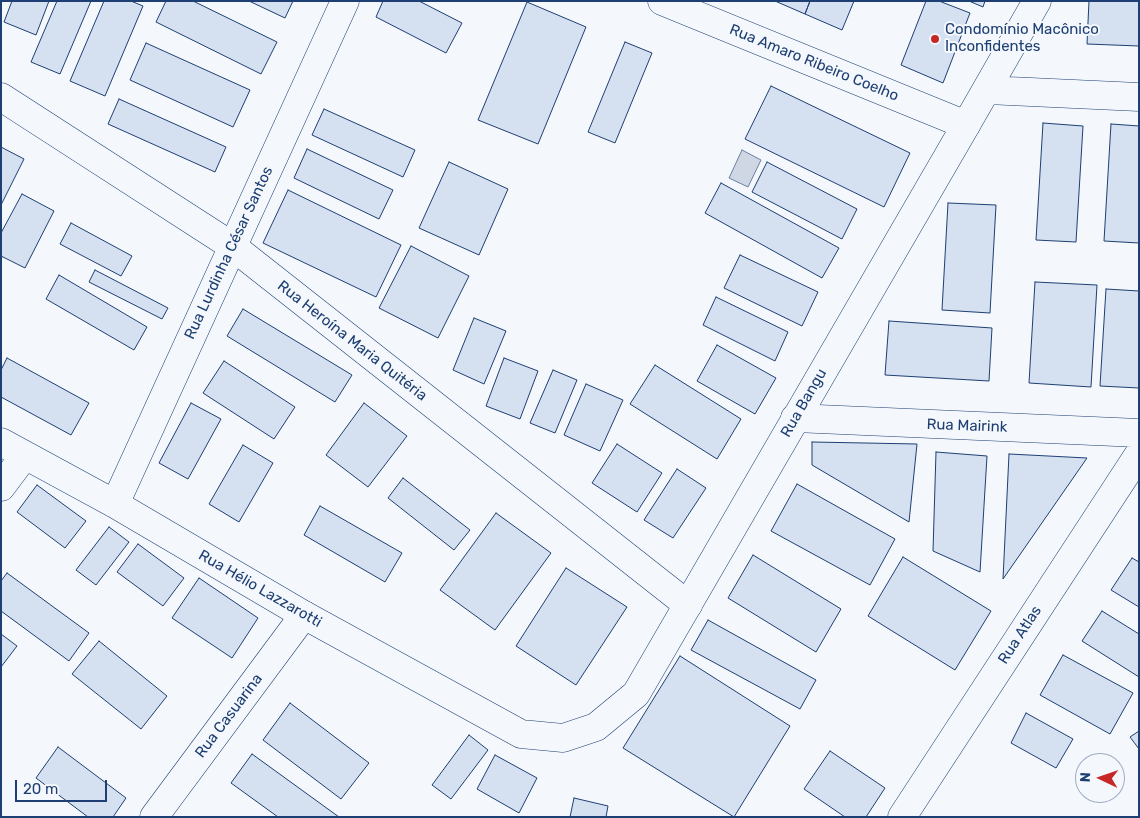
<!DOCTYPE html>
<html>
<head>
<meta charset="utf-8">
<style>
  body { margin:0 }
  #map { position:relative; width:1140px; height:818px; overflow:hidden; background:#f4f7fb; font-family:Rubik,sans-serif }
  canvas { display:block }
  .frame { position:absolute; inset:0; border:2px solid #1d3f73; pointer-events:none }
  .north { position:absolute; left:1075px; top:753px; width:50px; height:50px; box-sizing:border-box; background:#f4f7fb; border:1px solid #9eadc5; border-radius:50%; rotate:273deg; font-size:14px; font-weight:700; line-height:20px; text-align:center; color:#1d3f73 }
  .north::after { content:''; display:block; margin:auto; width:18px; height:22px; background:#c62828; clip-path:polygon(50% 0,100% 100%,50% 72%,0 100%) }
  .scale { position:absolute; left:15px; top:780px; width:92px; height:22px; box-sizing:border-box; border:2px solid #1d3f73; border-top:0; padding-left:6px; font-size:15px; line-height:18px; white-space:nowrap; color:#1d3f73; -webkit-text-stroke:4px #f4f7fb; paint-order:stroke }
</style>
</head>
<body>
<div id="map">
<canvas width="1140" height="818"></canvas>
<div class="frame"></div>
<div class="north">N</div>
<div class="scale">20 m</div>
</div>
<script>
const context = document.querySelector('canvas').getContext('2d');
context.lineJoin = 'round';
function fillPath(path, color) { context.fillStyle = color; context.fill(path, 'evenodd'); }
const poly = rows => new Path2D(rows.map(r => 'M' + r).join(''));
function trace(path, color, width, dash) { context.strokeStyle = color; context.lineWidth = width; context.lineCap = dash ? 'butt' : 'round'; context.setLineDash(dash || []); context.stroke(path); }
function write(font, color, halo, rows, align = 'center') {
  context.font = font + ' Rubik,sans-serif'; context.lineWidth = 4; context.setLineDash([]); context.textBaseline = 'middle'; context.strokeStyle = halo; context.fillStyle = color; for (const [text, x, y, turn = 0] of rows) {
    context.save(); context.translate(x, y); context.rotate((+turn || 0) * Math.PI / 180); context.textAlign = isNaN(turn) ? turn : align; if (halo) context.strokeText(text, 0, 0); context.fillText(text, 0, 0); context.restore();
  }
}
const water = poly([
  [742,150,761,160,748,187,729,178,742,150]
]);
fillPath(water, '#cfd7e4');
trace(water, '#687fa3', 1);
const building = poly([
  [12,1,49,1,36,35,4,22,12,1],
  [57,1,91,1,60,74,31,62,57,1],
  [104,1,131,1,143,6,105,96,70,81,104,1],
  [166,1,193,1,277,42,261,74,156,22,166,1],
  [249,1,293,1,285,18,249,1],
  [383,1,419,1,462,23,446,53,376,17,383,1],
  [775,1,810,1,805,14,775,1],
  [810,1,854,1,842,30,805,14,810,1],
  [926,1,939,1,970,13,943,83,901,65,926,1],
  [969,1,985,1,983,7,969,1],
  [1089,1,1139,1,1139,46,1087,44,1089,1],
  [527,2,586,27,538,144,478,120,527,2],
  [625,42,652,53,615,143,588,132,625,42],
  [146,43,250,90,233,127,130,80,146,43],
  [771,86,910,153,884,207,745,139,771,86],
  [119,99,226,147,215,172,108,124,119,99],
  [324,109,415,150,403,177,312,135,324,109],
  [1043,123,1083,126,1076,242,1036,240,1043,123],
  [1111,124,1139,126,1139,243,1104,241,1111,124],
  [1,147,24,159,1,205,1,147],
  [307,149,393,190,379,219,294,178,307,149],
  [449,162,508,189,479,255,419,228,449,162],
  [767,162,857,209,842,239,752,192,767,162],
  [721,183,839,248,822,278,705,213,721,183],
  [288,190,401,245,376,297,263,243,288,190],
  [22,194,54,211,25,268,1,256,1,233,22,194],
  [948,203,996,205,990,313,942,310,948,203],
  [71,223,132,256,121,276,60,244,71,223],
  [411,246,469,276,438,338,379,308,411,246],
  [740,255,818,292,802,326,724,288,740,255],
  [95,270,168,308,162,319,89,282,95,270],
  [59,275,147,327,134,350,46,299,59,275],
  [1035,282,1097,285,1091,387,1029,383,1035,282],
  [1106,289,1139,291,1139,388,1100,386,1106,289],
  [716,297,788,332,775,361,703,325,716,297],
  [243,309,352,375,335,402,227,336,243,309],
  [474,318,506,331,484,384,453,370,474,318],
  [889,321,992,328,989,381,885,375,889,321],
  [717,345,776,378,755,414,697,381,717,345],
  [7,358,89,403,71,435,1,397,1,370,7,358],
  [504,358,538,371,520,419,486,406,504,358],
  [224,361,295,407,274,439,203,393,224,361],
  [655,365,741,419,717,459,630,404,655,365],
  [553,370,577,380,555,433,530,423,553,370],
  [586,384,623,400,600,451,564,435,586,384],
  [191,403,221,419,188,479,159,463,191,403],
  [364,403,407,436,368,487,326,455,364,403],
  [812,442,917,444,909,522,812,465,812,442],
  [617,444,662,473,637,512,592,483,617,444],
  [243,445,273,463,239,522,209,504,243,445],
  [936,452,987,456,980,572,933,551,936,452],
  [1009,454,1087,458,1003,579,1009,454],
  [677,469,706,488,673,538,644,520,677,469],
  [403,478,470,530,454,550,388,498,403,478],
  [797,484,895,539,870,585,771,531,797,484],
  [37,485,86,521,65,548,17,512,37,485],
  [320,506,402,553,385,582,304,535,320,506],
  [496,513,551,553,495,630,440,590,496,513],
  [109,527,129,542,96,585,76,570,109,527],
  [138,544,184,578,163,606,117,572,138,544],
  [753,555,841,609,816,652,728,598,753,555],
  [903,557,991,611,955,670,868,616,903,557],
  [1132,558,1139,562,1139,607,1111,590,1132,558],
  [566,568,627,607,576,685,516,646,566,568],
  [7,573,89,633,69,661,1,611,1,581,7,573],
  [199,578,258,618,232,658,172,618,199,578],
  [1102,611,1139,634,1139,677,1082,641,1102,611],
  [708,620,816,680,800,709,691,650,708,620],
  [1,634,17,646,1,667,1,634],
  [99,641,167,696,141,729,72,674,99,641],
  [1063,655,1133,693,1110,734,1040,695,1063,655],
  [680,656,790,726,734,817,623,748,680,656],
  [290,703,369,763,341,799,263,740,290,703],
  [1026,713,1073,739,1056,768,1011,743,1026,713],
  [1139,731,1139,749,1130,737,1139,731],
  [469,735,488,750,451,799,432,785,469,735],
  [58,747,126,798,113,817,88,817,36,778,58,747],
  [830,751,885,788,866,817,845,817,804,789,830,751],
  [252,754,339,817,278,817,231,783,252,754],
  [495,755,537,778,519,813,477,789,495,755],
  [574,798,608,806,606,817,570,817,574,798]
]);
fillPath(building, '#d5e0f0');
trace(building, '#1d3f73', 1);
const street = poly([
  [662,1,966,125],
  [1,97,232,246,688,605],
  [795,418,1139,433],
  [1,442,115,504,304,615],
  [1,487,25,455],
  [115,504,345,1],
  [902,817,1139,454]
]);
const secondary = poly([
  [987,90,1139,97],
  [154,817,304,615,521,734,563,738,596,727,636,694,966,125,1037,1]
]);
trace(street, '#1d3f73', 29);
trace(secondary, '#1d3f73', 29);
trace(street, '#f4f7fb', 28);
trace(secondary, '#f4f7fb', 28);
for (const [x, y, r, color] of [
  [935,39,5,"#c62828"]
]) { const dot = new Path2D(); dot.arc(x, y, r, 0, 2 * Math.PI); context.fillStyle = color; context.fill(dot); trace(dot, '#f4f7fb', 2); }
write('15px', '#1d3f73', '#f4f7fb', [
  ["Condomínio Macônico",945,30],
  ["Inconfidentes",945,47]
], 'left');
write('15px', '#1d3f73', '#f4f7fb', [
  ["Rua Amaro Ribeiro Coelho",814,63,22],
  ["Rua Lurdinha César Santos",229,253,-65],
  ["Rua Heroína Maria Quitéria",352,341,38],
  ["Rua Bangu",804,403,-60],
  ["Rua Mairink",967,426,2],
  ["Rua Hélio Lazzarotti",260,589,30],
  ["Rua Atlas",1020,635,-57],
  ["Rua Casuarina",229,716,-53]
]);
</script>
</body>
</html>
